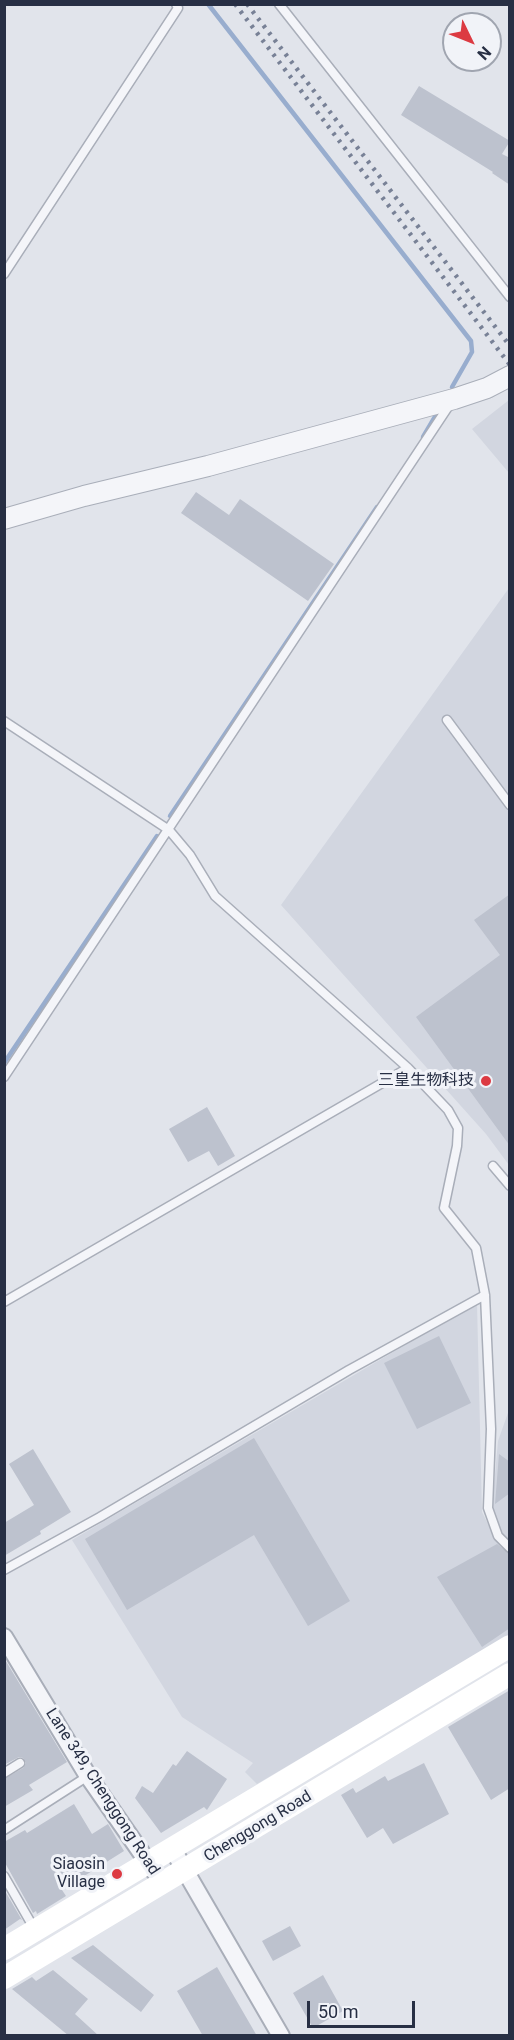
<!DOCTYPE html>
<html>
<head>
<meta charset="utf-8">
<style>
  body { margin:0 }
  #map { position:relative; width:514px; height:2040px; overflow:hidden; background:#e1e4eb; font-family:Roboto,sans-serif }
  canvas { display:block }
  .frame { position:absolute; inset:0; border:6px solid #272f44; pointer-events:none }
  .north { position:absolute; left:442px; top:12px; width:60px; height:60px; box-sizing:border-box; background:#f1f3f8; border:2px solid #a0a5b0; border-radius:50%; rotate:133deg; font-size:16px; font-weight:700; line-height:24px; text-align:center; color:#272f44 }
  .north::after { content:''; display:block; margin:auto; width:21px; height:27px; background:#dc3a42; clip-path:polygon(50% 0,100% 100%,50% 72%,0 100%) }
  .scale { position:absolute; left:307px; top:2001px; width:108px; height:27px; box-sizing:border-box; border:3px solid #272f44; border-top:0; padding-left:8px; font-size:18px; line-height:21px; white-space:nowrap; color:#272f44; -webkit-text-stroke:4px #f1f3f8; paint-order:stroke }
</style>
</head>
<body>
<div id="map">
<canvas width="514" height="2040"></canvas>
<div class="frame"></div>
<div class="north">N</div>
<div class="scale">50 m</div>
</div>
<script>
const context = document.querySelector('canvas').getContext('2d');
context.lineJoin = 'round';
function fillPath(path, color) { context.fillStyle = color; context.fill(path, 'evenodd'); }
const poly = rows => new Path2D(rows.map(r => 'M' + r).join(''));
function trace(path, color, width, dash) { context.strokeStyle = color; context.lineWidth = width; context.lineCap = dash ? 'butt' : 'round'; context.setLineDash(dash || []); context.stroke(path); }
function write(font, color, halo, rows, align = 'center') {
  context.font = font + ' Roboto,"Noto Sans TC",sans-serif'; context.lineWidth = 6; context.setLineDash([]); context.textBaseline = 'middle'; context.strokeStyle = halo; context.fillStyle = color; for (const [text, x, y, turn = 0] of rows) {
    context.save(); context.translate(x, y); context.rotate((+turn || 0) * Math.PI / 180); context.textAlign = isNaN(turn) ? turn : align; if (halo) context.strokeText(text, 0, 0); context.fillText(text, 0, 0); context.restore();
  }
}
fillPath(poly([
  [509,400,509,473,472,429],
  [509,588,509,1165,486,1134,281,905],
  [477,1303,482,1512,496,1540,509,1554,509,1635,257,1784,245,1772,253,1763,182,1717,72,1540],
  [509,1410,509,1543,502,1534,492,1507,498,1441]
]), '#d2d6e0');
trace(poly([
  [208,4,471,341,472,352,452,387],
  [423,437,436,415],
  [170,816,377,507],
  [4,1063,157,836]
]), '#98adce', 4.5);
fillPath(poly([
  [419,86,510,141,502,154,510,158,510,185,492,173,493,172,401,115],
  [196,492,229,515,240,499,334,564,308,601,181,513],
  [510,894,510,1146,416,1017,500,955,474,920],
  [207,1107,235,1156,218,1166,209,1151,188,1162,169,1129],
  [439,1336,471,1403,417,1429,384,1363],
  [254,1438,350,1601,308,1626,254,1535,127,1610,85,1539],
  [33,1449,71,1512,40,1531,41,1534,4,1556,4,1523,34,1505,9,1464],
  [499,1454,510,1462,510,1493,495,1504],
  [497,1544,510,1554,510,1628,482,1647,437,1577],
  [4,1658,67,1762,29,1785,33,1790,4,1807,4,1779,23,1768,26,1763,23,1758,19,1757,4,1765],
  [510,1690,510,1788,491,1800,448,1727],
  [187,1751,227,1779,207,1810,204,1807,161,1833,135,1798,142,1786,153,1793,173,1764,176,1766],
  [424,1763,449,1814,393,1844,383,1828,367,1838,341,1795,353,1788,356,1793,385,1776,388,1781],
  [74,1804,92,1834,108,1824,124,1851,62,1890,66,1896,37,1914,36,1911,33,1913,4,1861,4,1842,25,1830,27,1833],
  [5,1891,22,1920,20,1919,4,1930],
  [290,1926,301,1946,273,1961,262,1941],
  [93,1945,154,1995,141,2012,71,1958],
  [217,1967,257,2036,203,2036,177,1991],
  [53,1970,88,1999,75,2014,99,2036,69,2036,12,1989,32,1977,36,1981],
  [323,1975,343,2011,313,2028,293,1993]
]), '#bdc2ce');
const service = poly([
  [279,4,510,297],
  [4,274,178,8,176,4],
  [447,720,510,805],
  [4,721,169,830,190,855,215,896,408,1068,448,1110,458,1128,457,1146,444,1208,476,1248,485,1295,491,1429,488,1508,498,1536,510,1548],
  [4,1077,450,404],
  [493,1166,510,1186],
  [4,1302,408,1068],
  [4,1570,100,1517,349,1370,485,1295],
  [4,1773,20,1763],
  [4,1830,88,1776],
  [4,1876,35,1930]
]);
const minor = poly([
  [4,1637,88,1776,154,1871],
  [172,1848,281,2036]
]);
const tertiary = poly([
  [4,519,84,496,208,466,454,399,487,388,510,376]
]);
trace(service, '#a9aeb9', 11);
trace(minor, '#a9aeb9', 20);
trace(tertiary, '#a9aeb9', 22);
trace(service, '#f4f5f9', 8);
trace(minor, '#f4f5f9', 16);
trace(tertiary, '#f4f5f9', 20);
trace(poly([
  [4,1949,510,1646],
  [4,1978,510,1674]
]), '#fff', 22);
trace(poly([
  [235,4,510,365],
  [247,4,510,346]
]), '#788196', 4.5, [3, 6]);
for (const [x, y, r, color] of [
  [486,1081,6,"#dc3a42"],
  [117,1874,6,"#dc3a42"]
]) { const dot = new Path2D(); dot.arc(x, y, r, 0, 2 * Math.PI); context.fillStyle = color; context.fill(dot); trace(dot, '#f1f3f8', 2); }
write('16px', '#272f44', '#f1f3f8', [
  ["三皇生物科技",474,1081],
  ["Siaosin",105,1865],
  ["Village",105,1883]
], 'right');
write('16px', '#272f44', '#f1f3f8', [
  ["Lane 349, Chenggong Road",102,1792,57],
  ["Chenggong Road",258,1827,-31]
]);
</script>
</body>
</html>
